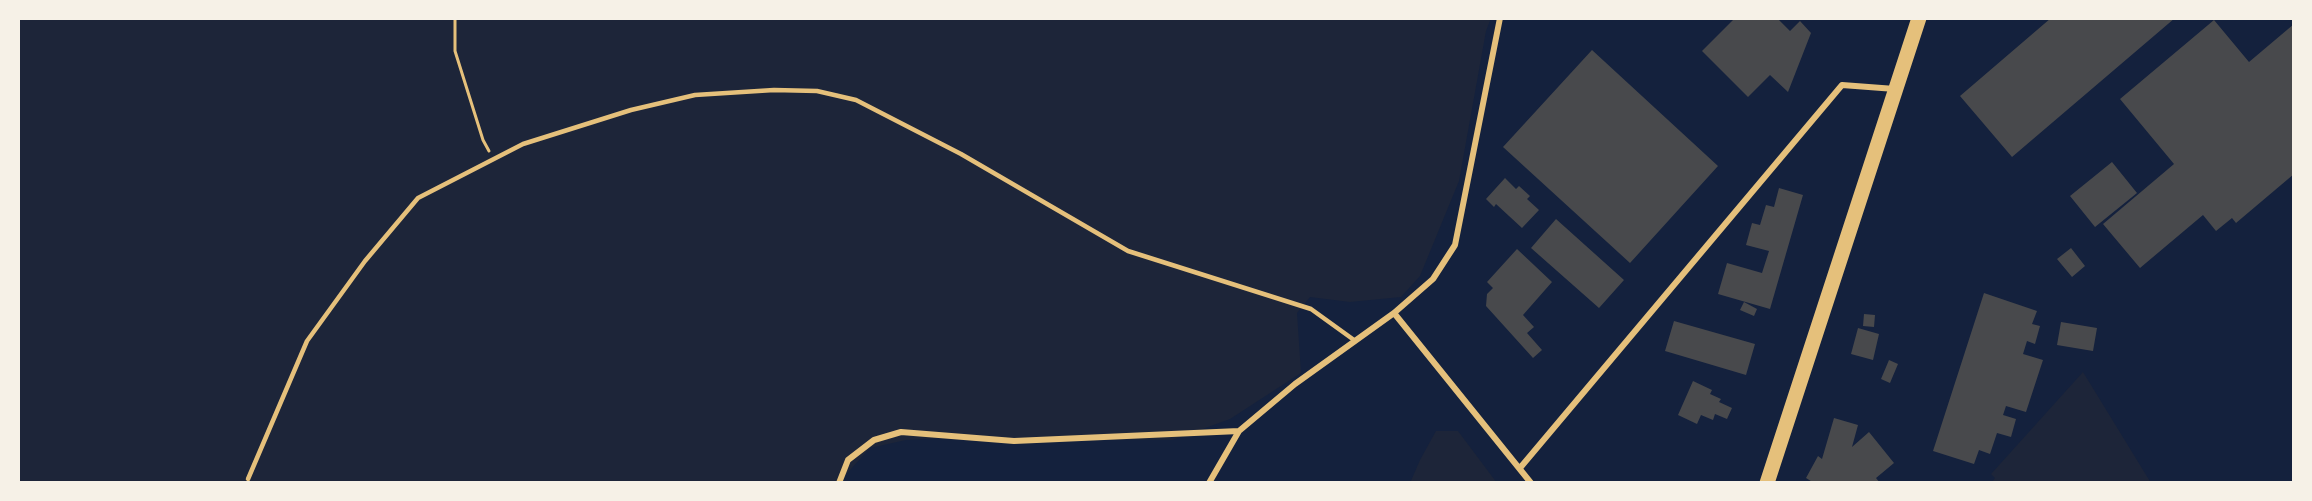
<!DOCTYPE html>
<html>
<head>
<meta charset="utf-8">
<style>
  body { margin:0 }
  #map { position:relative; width:2312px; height:501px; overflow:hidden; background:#14213d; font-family:Roboto,sans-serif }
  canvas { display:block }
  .frame { position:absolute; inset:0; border:20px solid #f6f1e7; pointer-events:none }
</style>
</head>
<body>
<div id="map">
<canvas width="2312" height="501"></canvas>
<div class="frame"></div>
</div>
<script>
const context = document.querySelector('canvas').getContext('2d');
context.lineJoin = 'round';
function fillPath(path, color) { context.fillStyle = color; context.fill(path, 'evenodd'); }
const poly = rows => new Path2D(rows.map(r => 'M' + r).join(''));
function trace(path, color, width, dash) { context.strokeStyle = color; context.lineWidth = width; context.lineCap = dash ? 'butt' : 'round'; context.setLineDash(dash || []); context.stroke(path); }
fillPath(poly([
  [18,18,1491,18,1486,31,1459,181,1420,276,1401,297,1350,302,1310,297,1297,313,1301,373,1230,419,1172,440,946,438,906,440,870,448,841,480,841,483,18,483],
  [2083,372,2151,483,1991,483,1995,478,1991,474],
  [1436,431,1458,431,1497,483,1410,483,1420,460]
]), '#1d2539');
fillPath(poly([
  [1735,18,1777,18,1790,31,1800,21,1811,33,1788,92,1770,75,1748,97,1702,51],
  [2051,18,2175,18,2012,157,1960,96],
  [2214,20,2249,62,2294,24,2294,174,2236,223,2232,218,2216,231,2203,215,2140,268,2103,224,2174,164,2120,99],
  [1592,50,1718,166,1630,263,1503,147],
  [2112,162,2137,193,2095,227,2070,196],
  [1505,178,1516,189,1519,186,1530,196,1527,199,1539,210,1522,228,1496,204,1494,207,1486,199],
  [1779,188,1803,195,1770,309,1718,294,1727,263,1762,273,1769,251,1746,245,1752,223,1760,225,1766,205,1774,207],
  [1556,219,1624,280,1599,308,1531,248],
  [2071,248,2085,266,2072,277,2057,259],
  [1517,249,1552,282,1523,315,1534,327,1527,333,1542,350,1533,358,1486,306,1487,294,1493,288,1487,282],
  [1984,293,2037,311,2032,324,2040,326,2035,344,2027,341,2023,354,2043,360,2026,412,2006,406,2003,415,2016,419,2011,437,1997,433,1990,454,1979,450,1974,464,1933,451],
  [1744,302,1757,309,1754,316,1740,310],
  [1864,314,1875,315,1874,327,1863,326],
  [1674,321,1755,344,1746,375,1665,351],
  [2061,322,2097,328,2093,351,2057,345],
  [1858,328,1879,334,1873,360,1851,354],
  [1889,360,1898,364,1890,383,1881,379],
  [1693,381,1712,390,1710,394,1721,399,1719,402,1732,408,1727,419,1715,414,1713,420,1701,415,1697,424,1678,415],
  [1834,418,1858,425,1852,447,1869,432,1894,463,1876,478,1880,483,1814,483,1806,478,1818,456,1822,459]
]), '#48494c');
trace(poly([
  [455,18,455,51,483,140,489,151]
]), '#e5c07b', 3);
trace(poly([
  [248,479,307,341,365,261,418,198,523,144,631,110,695,95,774,90,817,91,856,100,961,154,1128,251,1311,309,1354,340]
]), '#e5c07b', 4.5);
trace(poly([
  [1394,313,1531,483],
  [1520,468,1842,85,1895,89],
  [839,483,848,460,874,440,901,432,1014,441,1239,431],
  [1209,483,1239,431,1295,384,1394,313,1433,279,1455,245,1500,18]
]), '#e5c07b', 6);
trace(poly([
  [1767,483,1919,18]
]), '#e5c07b', 15);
</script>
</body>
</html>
